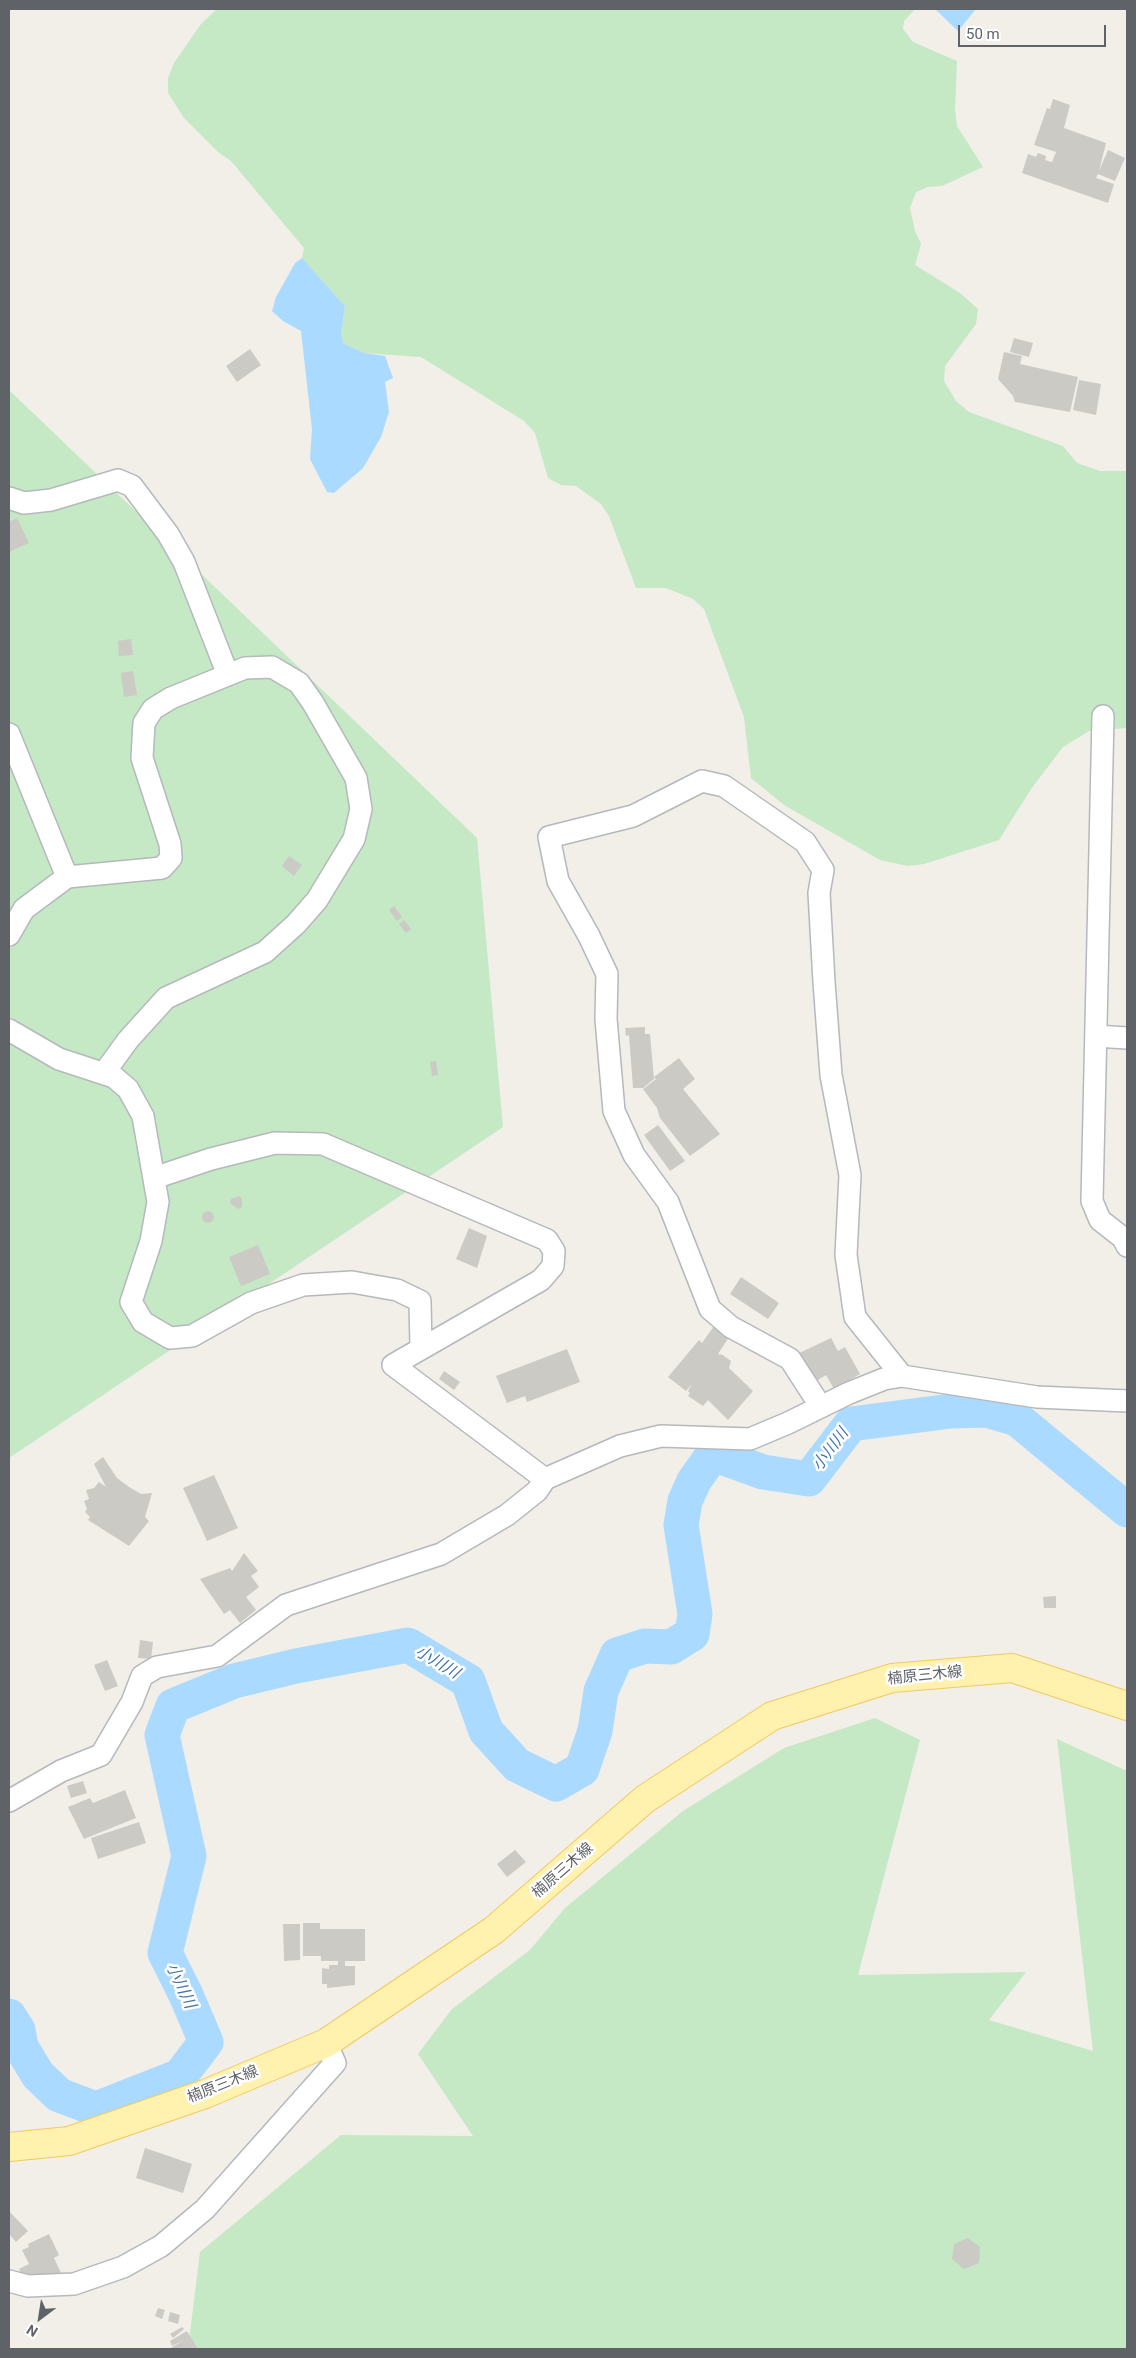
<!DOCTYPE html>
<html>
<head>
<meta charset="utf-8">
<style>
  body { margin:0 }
  #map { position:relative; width:1136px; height:2358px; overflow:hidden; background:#f1efe8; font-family:Roboto,sans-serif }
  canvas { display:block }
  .frame { position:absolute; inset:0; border:10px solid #5f6368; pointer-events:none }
  .north { position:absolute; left:15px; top:2293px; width:50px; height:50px; -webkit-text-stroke:4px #fff; paint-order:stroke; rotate:211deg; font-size:14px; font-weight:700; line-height:20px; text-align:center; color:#5f6368 }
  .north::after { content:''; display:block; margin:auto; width:18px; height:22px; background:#5f6368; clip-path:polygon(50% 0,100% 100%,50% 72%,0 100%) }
  .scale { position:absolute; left:958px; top:25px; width:148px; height:22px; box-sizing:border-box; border:2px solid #5f6368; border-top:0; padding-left:6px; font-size:15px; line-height:18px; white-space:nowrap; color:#5f6368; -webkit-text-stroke:4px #fff; paint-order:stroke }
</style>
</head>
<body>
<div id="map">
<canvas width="1136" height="2358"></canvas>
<div class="frame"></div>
<div class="north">N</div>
<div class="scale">50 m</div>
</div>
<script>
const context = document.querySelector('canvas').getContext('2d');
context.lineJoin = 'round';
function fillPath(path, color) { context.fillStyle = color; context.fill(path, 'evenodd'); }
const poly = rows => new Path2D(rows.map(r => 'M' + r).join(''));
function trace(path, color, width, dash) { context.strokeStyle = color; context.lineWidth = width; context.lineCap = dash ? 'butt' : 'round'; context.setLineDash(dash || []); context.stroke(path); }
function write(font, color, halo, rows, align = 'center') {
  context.font = font + ' Roboto,"Noto Sans JP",sans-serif'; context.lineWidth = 5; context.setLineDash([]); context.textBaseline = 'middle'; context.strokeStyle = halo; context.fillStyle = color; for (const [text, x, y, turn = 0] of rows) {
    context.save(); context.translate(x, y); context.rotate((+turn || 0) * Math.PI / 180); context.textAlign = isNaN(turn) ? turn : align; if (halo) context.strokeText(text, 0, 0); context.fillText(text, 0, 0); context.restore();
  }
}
fillPath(poly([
  [217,9,915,9,904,21,903,29,913,42,957,61,955,109,957,126,983,167,942,186,928,187,916,192,910,208,915,231,921,244,915,265,960,293,978,309,976,324,945,366,944,381,956,401,969,412,1063,446,1077,463,1100,471,1127,471,1127,728,1089,731,1063,747,1031,789,999,840,924,864,908,866,880,860,784,805,751,778,744,717,704,609,693,599,666,588,636,588,609,516,601,504,576,486,561,485,548,478,535,433,524,421,421,357,364,353,343,343,341,335,345,306,302,258,304,248,231,161,218,152,184,118,168,93,168,78,174,63,201,24],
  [9,390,477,838,503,1127,9,1458],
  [875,1718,920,1740,858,1975,1026,1972,989,2020,1093,2051,1057,1739,1127,1771,1127,2349,188,2349,200,2252,341,2135,473,2136,418,2054,452,2009,530,1950,565,1908,683,1811,784,1748]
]), '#c5e8c5');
fillPath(poly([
  [935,9,976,9,958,31],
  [302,258,345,306,341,335,343,343,364,353,385,356,393,378,385,382,389,412,381,437,363,468,334,493,327,492,310,459,312,429,301,331,283,321,272,311,276,297,295,263]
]), '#aadaff');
trace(poly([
  [9,2016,18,2030,21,2047,38,2075,59,2095,96,2109,180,2076,206,2042,186,1995,165,1953,189,1856,162,1735,173,1706,234,1681,296,1666,408,1645,468,1681,486,1731,517,1765,556,1784,582,1769,595,1731,601,1691,617,1655,645,1646,671,1647,692,1634,695,1614,681,1525,685,1501,694,1481,713,1454,763,1472,809,1479,851,1424,951,1411,986,1410,1017,1419,1127,1510]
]), '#aadaff', 35);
fillPath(poly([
  [1053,99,1070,105,1064,128,1106,143,1099,171,1108,150,1125,158,1115,181,1098,174,1096,178,1114,184,1108,203,1022,173,1028,154,1036,157,1038,153,1046,156,1045,160,1052,162,1056,152,1034,145,1047,108,1050,109],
  [1014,338,1033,343,1029,357,1010,352],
  [250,349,261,365,237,382,226,366],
  [1004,352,1022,356,1020,364,1078,377,1070,412,1015,402,1013,396,998,379],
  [1079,380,1101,384,1096,415,1073,410],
  [17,518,29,543,9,552,9,522],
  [131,639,133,655,119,656,118,641],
  [133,671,137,695,124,697,121,673],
  [289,856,302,865,294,876,282,866],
  [394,906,402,917,397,921,389,910],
  [404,920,411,929,406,933,399,924],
  [645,1027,645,1034,650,1034,654,1079,643,1088,633,1088,629,1035,626,1036,625,1028],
  [679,1058,695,1079,683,1089,720,1134,690,1156,660,1118,657,1108,643,1089,656,1079,654,1077],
  [436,1061,438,1075,432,1076,430,1062],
  [658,1125,685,1161,670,1171,644,1135],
  [239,1196,242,1199,242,1207,238,1209,230,1203,231,1199],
  '202 1217a6 6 0 1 1 12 0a6 6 0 1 1-12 0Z',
  [469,1228,487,1236,477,1268,456,1259],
  [258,1245,270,1274,241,1286,229,1257],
  [741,1277,779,1303,768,1319,730,1294],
  [714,1326,729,1337,718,1354,720,1355,721,1354,731,1361,729,1368,753,1391,728,1420,708,1400,703,1406,688,1396,690,1393,688,1391,692,1384,686,1391,668,1377,699,1340,702,1343],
  [831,1338,838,1351,845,1347,860,1374,834,1389,826,1375,811,1384,795,1355],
  [567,1349,580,1382,527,1402,525,1396,507,1403,496,1376],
  [444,1371,460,1382,454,1390,439,1379],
  [103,1457,117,1478,129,1487,141,1494,152,1493,145,1517,149,1521,129,1546,88,1520,90,1517,85,1512,87,1509,84,1501,89,1499,86,1490,94,1488,99,1482,106,1487,94,1464],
  [214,1475,238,1528,207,1541,183,1488],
  [244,1553,258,1571,251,1576,259,1587,246,1597,256,1610,240,1623,230,1610,224,1614,200,1579,230,1568,232,1571],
  [1056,1596,1056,1608,1044,1608,1043,1597],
  [140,1640,153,1642,151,1659,138,1658],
  [107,1660,118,1686,105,1691,94,1665],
  [83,1781,87,1793,71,1798,67,1786],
  [125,1790,136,1818,84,1839,68,1807,90,1798,93,1803],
  [139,1822,146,1843,98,1859,91,1838],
  [515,1850,526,1862,507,1877,497,1864],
  [303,1923,320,1923,320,1929,365,1929,365,1961,345,1961,345,1966,355,1966,355,1985,327,1988,327,1984,322,1984,322,1968,329,1969,329,1965,338,1965,338,1961,321,1961,321,1956,303,1956],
  [283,1924,300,1924,300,1960,284,1961],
  [145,2148,192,2164,183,2193,136,2178],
  [9,2211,28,2231,16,2242,9,2234],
  [49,2234,59,2255,54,2258,63,2277,27,2285,19,2269,29,2264,22,2250,29,2247,28,2244],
  [968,2238,980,2247,979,2263,964,2269,952,2259,954,2244],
  [158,2308,165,2310,162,2319,155,2316],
  [170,2312,180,2315,178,2324,168,2321],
  [182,2327,184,2329,173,2338,170,2334],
  [187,2331,198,2349,169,2349,184,2340,172,2346,170,2341]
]), '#cccac5');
const minor = poly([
  [9,498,24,503,51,500,118,480,132,486,168,534,184,562,228,675],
  [1103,716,1092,1201,1100,1220,1123,1238,1127,1246],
  [9,734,67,877],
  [9,935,24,909,67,877,162,868,171,858,170,844,142,758,144,723,153,709,171,698,245,668,272,667,299,683,313,703,356,778,361,809,354,839,317,900,296,924,265,952,166,998,128,1040,104,1073],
  [9,1030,59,1059,114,1077,128,1089,143,1116,158,1202,151,1241,131,1302,143,1322,170,1338,192,1336,251,1303,303,1285,352,1282,397,1290,420,1301,421,1347],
  [1096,1036,1127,1038],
  [154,1178,211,1159,275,1143,323,1144,547,1240,554,1251,553,1266,541,1280,393,1365,545,1479],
  [821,1407,790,1359,731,1327,710,1309,668,1202,634,1155,614,1111,606,1019,607,974,589,936,558,881,549,837,633,816,702,781,724,786,805,842,823,870,819,893,824,982,831,1075,850,1175,846,1255,855,1317,902,1376],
  [9,1801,61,1771,101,1755,132,1702,142,1676,157,1667,217,1656,286,1605,441,1554,507,1515,537,1491,545,1479,620,1446,661,1436,750,1439,788,1423,849,1393,884,1379,902,1376,1037,1397,1127,1401],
  [9,2281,28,2286,74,2284,123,2267,161,2246,205,2209,335,2063,326,2043]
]);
const major = poly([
  [9,2147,69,2141,205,2094,326,2043,494,1930,645,1799,772,1716,892,1678,1012,1668,1127,1706]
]);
trace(minor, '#b5b8bc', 24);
trace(major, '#f2c960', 30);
trace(minor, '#fff', 21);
trace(major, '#fff2af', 28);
write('15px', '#5f6368', '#fff', [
  ["楠原三木線",925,1676,-6],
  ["楠原三木線",563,1871,-41],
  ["楠原三木線",223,2085,-22]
]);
write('italic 16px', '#4174aa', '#fff', [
  ["小川川",831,1450,-53],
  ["小川川",437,1663,31],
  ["小川川",180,1986,65]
]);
</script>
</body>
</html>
